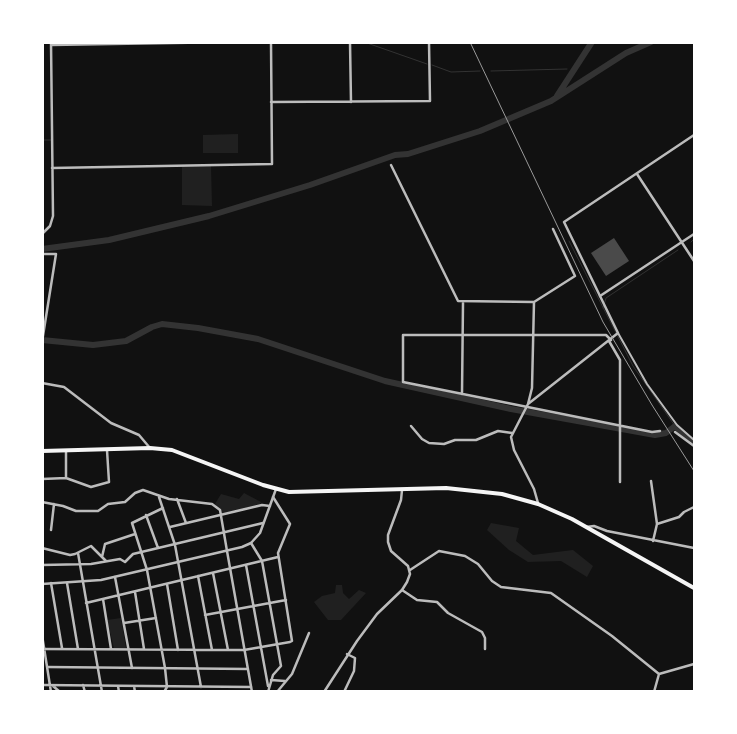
<!DOCTYPE html>
<html>
<head>
<meta charset="utf-8">
<style>
  body { margin:0 }
  #map { position:relative; width:737px; height:734px; overflow:hidden; background:#111; font-family:"Roboto Serif",serif }
  canvas { display:block }
  .frame { position:absolute; inset:0; border:44px solid #fff; pointer-events:none }
</style>
</head>
<body>
<div id="map">
<canvas width="737" height="734"></canvas>
<div class="frame"></div>
</div>
<script>
const context = document.querySelector('canvas').getContext('2d');
context.lineJoin = 'round';
function fillPath(path, color) { context.fillStyle = color; context.fill(path, 'evenodd'); }
const poly = rows => new Path2D(rows.map(r => 'M' + r).join(''));
function trace(path, color, width, dash) { context.strokeStyle = color; context.lineWidth = width; context.lineCap = dash ? 'butt' : 'round'; context.setLineDash(dash || []); context.stroke(path); }
fillPath(poly([
  [238,134,238,153,203,153,203,135],
  [182,166,211,166,212,206,182,205],
  [244,493,261,502,260,504,221,514,215,504,221,494,239,499],
  [491,523,519,528,516,541,533,555,573,550,593,566,587,577,561,561,528,562,509,550,487,530],
  [336,585,342,585,343,593,349,599,359,590,366,593,341,620,328,620,314,602,322,596,335,593],
  [121,618,126,648,114,648,107,620]
]), '#202020');
trace(poly([
  [367,43,427,64],
  [432,65,451,72,480,71],
  [491,71,567,69],
  [42,140,51,140],
  [569,241,633,366,675,426],
  [691,242,694,239],
  [603,308,606,298,678,250]
]), '#333', 1);
trace(poly([
  [557,96,592,42],
  [42,249,109,240,209,216,310,185,395,155,408,154,480,131,551,101,626,53,651,42],
  [42,340,93,345,126,341,152,327,162,324,198,328,258,339,385,381,511,409,655,435,666,433,675,426,694,443]
]), '#333', 6);
fillPath(poly([
  [614,238,629,261,606,276,591,253]
]), '#4a4a4a');
trace(poly([
  [618,333,647,384,677,425,694,440]
]), '#bcbcbc', 2);
trace(poly([
  [350,42,351,102],
  [51,45,234,42],
  [271,102,430,101,429,42],
  [391,165,458,301,534,302,532,388,528,404,511,437,514,450,534,489,538,503],
  [52,168,272,164,271,42],
  [42,234,50,226,53,216,51,42],
  [42,254,56,254,42,342],
  [534,302,575,276,553,229],
  [611,340,606,335,403,335,403,382,652,432,660,431],
  [609,341,620,360,620,482],
  [42,383,64,387,111,423,139,435,150,448],
  [462,394,463,303],
  [528,404,618,333,564,222,694,135],
  [411,426,422,439,429,443,444,444,455,440,476,440,498,431,512,433],
  [675,432,694,446],
  [66,451,66,478],
  [42,479,66,478,91,487,109,482,107,450],
  [651,481,657,524,653,541],
  [159,497,175,545,201,687],
  [177,499,186,523],
  [42,502,63,506,76,511,98,511,108,504,125,502,135,493,143,490,169,499,212,504,220,510,227,551],
  [163,508,132,523,147,570,165,668,167,687,164,692],
  [146,515,158,548],
  [657,524,679,517,684,512,694,507],
  [170,527,262,505,270,506],
  [586,527,594,526,607,531,694,548],
  [51,530,54,504],
  [251,543,262,561,281,666,273,675,268,692],
  [42,548,70,555,75,554,91,546,106,561],
  [78,553,102,692],
  [102,557,105,544,135,534],
  [42,565,91,564,120,559,125,562,133,554,263,523],
  [246,565,268,686],
  [213,573,228,650],
  [198,576,212,650],
  [115,577,132,668],
  [51,583,62,648],
  [67,583,78,649],
  [167,584,178,650],
  [402,590,417,600,437,602,448,613,482,632,485,638,485,649],
  [135,592,144,649],
  [103,599,111,649],
  [86,603,278,557],
  [205,615,286,600],
  [124,623,156,618],
  [42,635,51,692],
  [42,649,244,650,290,642,292,641,278,553,290,524,273,497],
  [271,680,285,681],
  [42,685,251,687],
  [83,685,85,692],
  [53,686,60,692],
  [118,686,119,692],
  [134,686,135,692],
  [277,692,292,674,309,633],
  [344,692,354,671,355,658,347,654]
]), '#bcbcbc', 2.5);
trace(poly([
  [637,174,694,261],
  [600,296,694,234],
  [227,551,252,692],
  [410,570,439,551,465,556,478,564,492,581,501,587,551,593,612,636,659,674,694,664],
  [42,584,101,580,242,547,251,543,260,533,276,489],
  [48,667,248,669],
  [324,692,357,641,377,614,402,590,407,582,410,574,408,566,391,551,388,542,388,535,401,500,402,490],
  [654,692,659,674]
]), '#bcbcbc', 2.5);
trace(poly([
  [42,451,150,448,172,450,263,485,289,492,446,488,502,494,538,504,572,519,694,588]
]), '#f5f5f5', 4);
trace(poly([
  [470,42,603,322,652,405,694,471]
]), '#9a9a9a', 1);
</script>
</body>
</html>
